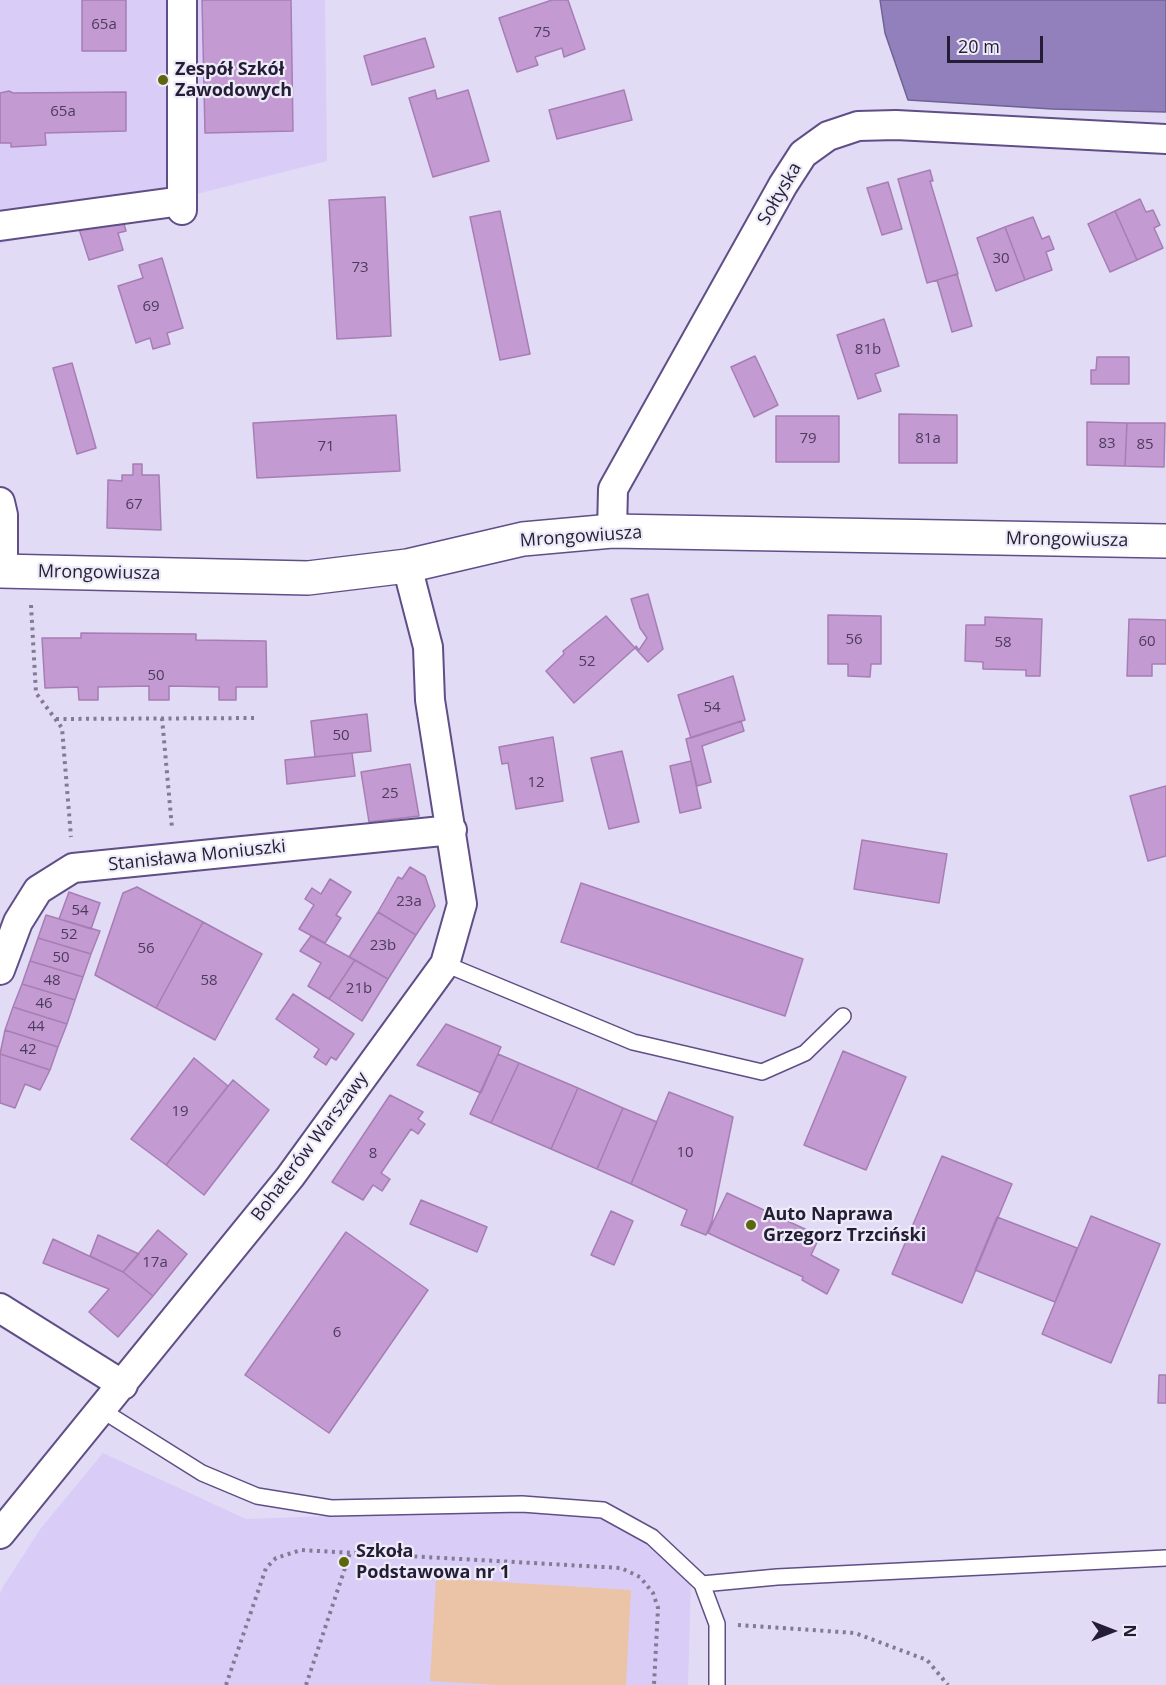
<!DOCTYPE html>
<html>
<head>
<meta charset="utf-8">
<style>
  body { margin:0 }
  #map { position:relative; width:1166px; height:1685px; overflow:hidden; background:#e2dbf5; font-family:"Open Sans",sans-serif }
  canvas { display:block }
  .north { position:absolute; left:1082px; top:1601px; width:60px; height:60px; -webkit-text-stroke:4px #eeebf8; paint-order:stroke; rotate:90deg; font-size:16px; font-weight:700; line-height:24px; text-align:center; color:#241d35 }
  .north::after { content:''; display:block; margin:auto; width:21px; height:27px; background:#241d35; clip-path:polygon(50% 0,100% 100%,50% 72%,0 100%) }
  .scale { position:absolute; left:947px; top:36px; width:96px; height:27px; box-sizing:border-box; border:3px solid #241d35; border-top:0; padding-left:8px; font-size:18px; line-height:21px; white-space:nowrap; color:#241d35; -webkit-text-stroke:4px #eeebf8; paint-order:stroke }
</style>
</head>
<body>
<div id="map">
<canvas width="1166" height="1685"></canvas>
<div class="north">N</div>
<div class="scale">20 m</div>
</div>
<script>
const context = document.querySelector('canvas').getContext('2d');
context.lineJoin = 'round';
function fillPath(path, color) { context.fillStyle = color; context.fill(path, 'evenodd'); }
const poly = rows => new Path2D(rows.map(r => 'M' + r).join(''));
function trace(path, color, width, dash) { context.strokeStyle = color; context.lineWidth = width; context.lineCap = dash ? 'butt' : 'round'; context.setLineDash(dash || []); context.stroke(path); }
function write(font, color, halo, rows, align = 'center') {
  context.font = font + ' "Open Sans",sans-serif'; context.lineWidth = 4.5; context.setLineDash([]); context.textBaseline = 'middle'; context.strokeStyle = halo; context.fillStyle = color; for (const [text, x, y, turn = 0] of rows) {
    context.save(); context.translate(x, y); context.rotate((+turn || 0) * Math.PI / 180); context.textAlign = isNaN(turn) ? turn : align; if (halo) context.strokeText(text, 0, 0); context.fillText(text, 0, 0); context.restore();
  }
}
fillPath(poly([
  [0,0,325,0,327,161,0,244],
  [103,1453,246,1519,516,1509,600,1516,649,1543,691,1582,688,1685,0,1685,0,1594,4,1585,41,1528]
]), '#d9cdf8');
fillPath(poly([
  [436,1578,631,1590,626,1685,498,1685,430,1681]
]), '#ebc3a6');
const water = poly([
  [880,0,1166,0,1166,112,1052,109,908,100,885,33,880,0]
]);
fillPath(water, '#9180bc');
trace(water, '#706294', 1.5);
const building = poly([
  [82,0,126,0,126,51,82,51,82,0],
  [202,0,291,0,293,131,205,133,202,0],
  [552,0,568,0,585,49,564,57,562,48,535,57,538,65,517,72,499,18,552,0],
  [425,38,434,67,372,85,364,56,425,38],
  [435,90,437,99,468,90,489,161,433,177,409,98,435,90],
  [624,90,632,120,557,139,549,110,624,90],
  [9,91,13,93,126,92,126,131,45,133,46,145,11,147,11,143,0,143,0,93,9,91],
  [930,170,933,181,930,181,958,274,927,283,898,179,930,170],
  [888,182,902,229,882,235,867,188,888,182],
  [385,197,391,336,337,339,329,200,385,197],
  [1140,199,1146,212,1153,210,1160,225,1154,228,1163,248,1137,260,1115,211,1140,199],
  [500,211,530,354,500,360,470,217,500,211],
  [1115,211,1137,260,1110,272,1088,224,1115,211],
  [122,217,126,231,118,233,123,250,89,260,79,229,122,217],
  [1033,217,1042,239,1049,236,1054,249,1046,252,1052,270,1025,280,1005,227,1033,217],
  [1005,227,1025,280,996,291,977,238,1005,227],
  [162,258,183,328,167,333,170,344,153,349,150,338,136,343,118,286,143,278,139,265,162,258],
  [957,274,972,326,952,332,937,280,957,274],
  [884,319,899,366,875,374,881,391,858,399,837,335,884,319],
  [755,356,778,405,754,417,731,367,755,356],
  [1097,357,1129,357,1129,384,1091,384,1091,370,1096,370,1097,357],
  [72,363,96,448,77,454,53,368,72,363],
  [899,414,957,415,957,463,899,463,899,414],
  [396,415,400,471,257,478,253,423,396,415],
  [776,416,839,416,839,462,776,462,776,416],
  [1087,422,1127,423,1125,466,1087,465,1087,422],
  [1127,423,1165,423,1164,467,1125,466,1127,423],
  [133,464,142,464,142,475,159,475,161,530,107,528,108,480,122,481,122,475,133,475,133,464],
  [648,594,663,649,648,662,635,648,636,646,639,650,647,638,640,628,631,599,648,594],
  [828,615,881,616,881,664,871,664,870,677,848,676,848,664,828,664,828,615],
  [606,616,635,648,574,703,546,671,564,654,563,651,606,616],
  [985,617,1042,619,1040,676,1026,676,1026,670,983,669,983,662,965,661,966,625,985,625,985,617],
  [1129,619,1166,620,1166,664,1152,664,1152,676,1127,676,1129,619],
  [81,633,196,634,196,640,266,641,267,687,236,687,236,700,219,700,219,687,169,686,169,700,149,700,149,686,98,687,98,700,79,700,78,687,45,688,42,638,81,638,81,633],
  [733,676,745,720,691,738,678,695,733,676],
  [367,714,371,751,315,757,311,721,367,714],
  [741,721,744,731,702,746,711,782,697,786,686,739,741,721],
  [553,737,563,801,516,809,508,763,502,764,499,747,553,737],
  [622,751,639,822,609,829,591,758,622,751],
  [352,753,355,776,287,784,285,760,352,753],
  [691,761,701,808,680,813,670,766,691,761],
  [410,764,419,816,369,822,361,772,410,764],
  [1166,786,1166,856,1148,861,1130,796,1166,786],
  [862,840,947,854,939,903,854,889,862,840],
  [410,867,425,876,435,906,416,935,378,912,398,877,402,879,410,867],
  [330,879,351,892,336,915,341,918,325,943,299,929,314,905,305,899,312,888,321,894,330,879],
  [581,883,803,959,785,1016,561,942,581,883],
  [137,887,203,922,156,1008,95,975,123,893,137,887],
  [69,892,100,903,91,929,59,919,69,892],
  [378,912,416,935,388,979,349,957,378,912],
  [46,915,100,931,91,954,38,938,46,915],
  [203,922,262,954,215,1040,156,1008,203,922],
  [311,936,355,960,329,999,308,986,321,963,300,951,311,936],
  [38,938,91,954,83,977,30,961,38,938],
  [355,960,388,979,362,1021,329,999,355,960],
  [30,961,83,977,75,1000,22,984,30,961],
  [22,984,75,1000,67,1024,13,1007,22,984],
  [293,994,354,1034,336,1060,331,1057,326,1065,314,1057,319,1049,276,1019,293,994],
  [13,1007,67,1024,58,1047,5,1030,13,1007],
  [446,1024,501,1047,481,1093,417,1065,446,1024],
  [5,1030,58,1047,50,1070,0,1054,5,1030],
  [843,1051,906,1077,866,1170,804,1145,843,1051],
  [0,1054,50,1070,40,1090,25,1084,15,1108,0,1103,0,1054],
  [498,1054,519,1063,491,1123,470,1114,498,1054],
  [194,1058,228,1086,166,1165,131,1139,194,1058],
  [519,1063,578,1088,551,1149,491,1123,519,1063],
  [233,1080,269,1110,204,1195,166,1165,233,1080],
  [578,1088,623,1108,597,1169,551,1149,578,1088],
  [669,1092,733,1117,712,1221,706,1235,681,1225,687,1210,631,1184,669,1092],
  [390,1095,423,1112,418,1119,425,1124,418,1134,411,1129,381,1173,390,1179,382,1191,373,1185,363,1200,332,1182,390,1095],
  [623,1108,657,1122,631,1184,597,1169,623,1108],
  [942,1156,1012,1184,962,1303,892,1274,942,1156],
  [727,1193,820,1236,811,1255,839,1270,827,1294,802,1280,803,1277,708,1233,727,1193],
  [421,1200,487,1227,477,1252,410,1224,421,1200],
  [611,1211,633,1221,614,1265,591,1255,611,1211],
  [1091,1216,1160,1244,1111,1363,1042,1334,1091,1216],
  [997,1217,1077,1248,1055,1302,975,1270,997,1217],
  [158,1230,187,1254,153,1296,123,1272,158,1230],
  [346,1232,428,1290,329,1433,245,1375,346,1232],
  [98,1235,139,1254,123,1272,90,1256,98,1235],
  [53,1239,123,1272,153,1296,118,1337,89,1312,109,1289,43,1263,53,1239],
  [1159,1375,1166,1375,1166,1403,1158,1403,1159,1375]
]);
fillPath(building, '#c39ad2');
trace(building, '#a67eb3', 1.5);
const service = poly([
  [445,964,633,1042,762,1072,805,1053,843,1016],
  [100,1409,202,1473,257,1496,331,1508,522,1504,603,1510,652,1537,702,1584,717,1624,717,1685],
  [702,1584,777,1577,1166,1558]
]);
const minor = poly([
  [182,0,182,201],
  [0,226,182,201,182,210],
  [0,502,3,515,3,571],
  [612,531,613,489,783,185,803,154,828,136,858,126,896,125,1166,139],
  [0,970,18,922,38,890,73,868,452,830],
  [0,1308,123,1385],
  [0,1534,290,1177,445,964,462,904,430,700,428,647,407,566]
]);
const tertiary = poly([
  [0,571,308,578,407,566,523,539,612,531,1166,541]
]);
trace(service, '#604e86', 18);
trace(minor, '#604e86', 32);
trace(tertiary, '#604e86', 36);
trace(poly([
  [31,605,36,693,62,728,71,837],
  [162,718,172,828],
  [56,719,258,718],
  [738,1625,855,1633,927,1660,948,1685],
  [226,1685,266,1568,276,1558,301,1550,621,1568,640,1577,653,1593,658,1608,654,1685],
  [306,1685,350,1553]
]), '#827b94', 4, [3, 4.5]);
trace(service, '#fff', 15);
trace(minor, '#fff', 28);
trace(tertiary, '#fff', 33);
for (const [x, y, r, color] of [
  [163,80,6,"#5c670c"],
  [751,1225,6,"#5c670c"],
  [344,1562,6,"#5c670c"]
]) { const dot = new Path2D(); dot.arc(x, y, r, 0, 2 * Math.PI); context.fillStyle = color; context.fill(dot); trace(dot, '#eeebf8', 2); }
write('15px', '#4c3c5c', null, [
  ["65a",104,25],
  ["75",542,33],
  ["65a",63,112],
  ["30",1001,259],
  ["73",360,268],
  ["69",151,307],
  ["81b",868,350],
  ["79",808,439],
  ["81a",928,439],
  ["83",1107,444],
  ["85",1145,445],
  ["71",326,447],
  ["67",134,505],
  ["56",854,640],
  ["60",1147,642],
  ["58",1003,643],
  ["52",587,662],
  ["50",156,676],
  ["54",712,708],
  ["50",341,736],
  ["12",536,783],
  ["25",390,794],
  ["23a",409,902],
  ["54",80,911],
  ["52",69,935],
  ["23b",383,946],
  ["56",146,949],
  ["50",61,958],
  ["48",52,981],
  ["58",209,981],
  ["21b",359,989],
  ["46",44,1004],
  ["44",36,1027],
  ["42",28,1050],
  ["19",180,1112],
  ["10",685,1153],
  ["8",373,1154],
  ["17a",155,1263],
  ["6",337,1333]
]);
write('bold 18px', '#241d35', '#eeebf8', [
  ["Zespół Szkół",175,70],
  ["Zawodowych",175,91],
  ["Auto Naprawa",763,1215],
  ["Grzegorz Trzciński",763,1236],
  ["Szkoła",356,1552],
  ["Podstawowa nr 1",356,1573]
], 'left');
write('18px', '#241d35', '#eeebf8', [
  ["Sołtyska",780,194,-60],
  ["Mrongowiusza",581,537,-4],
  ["Mrongowiusza",1067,540,1],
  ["Mrongowiusza",99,573,1],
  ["Stanisława Moniuszki",197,856,-6],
  ["Bohaterów Warszawy",310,1147,-53]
]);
</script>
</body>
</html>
